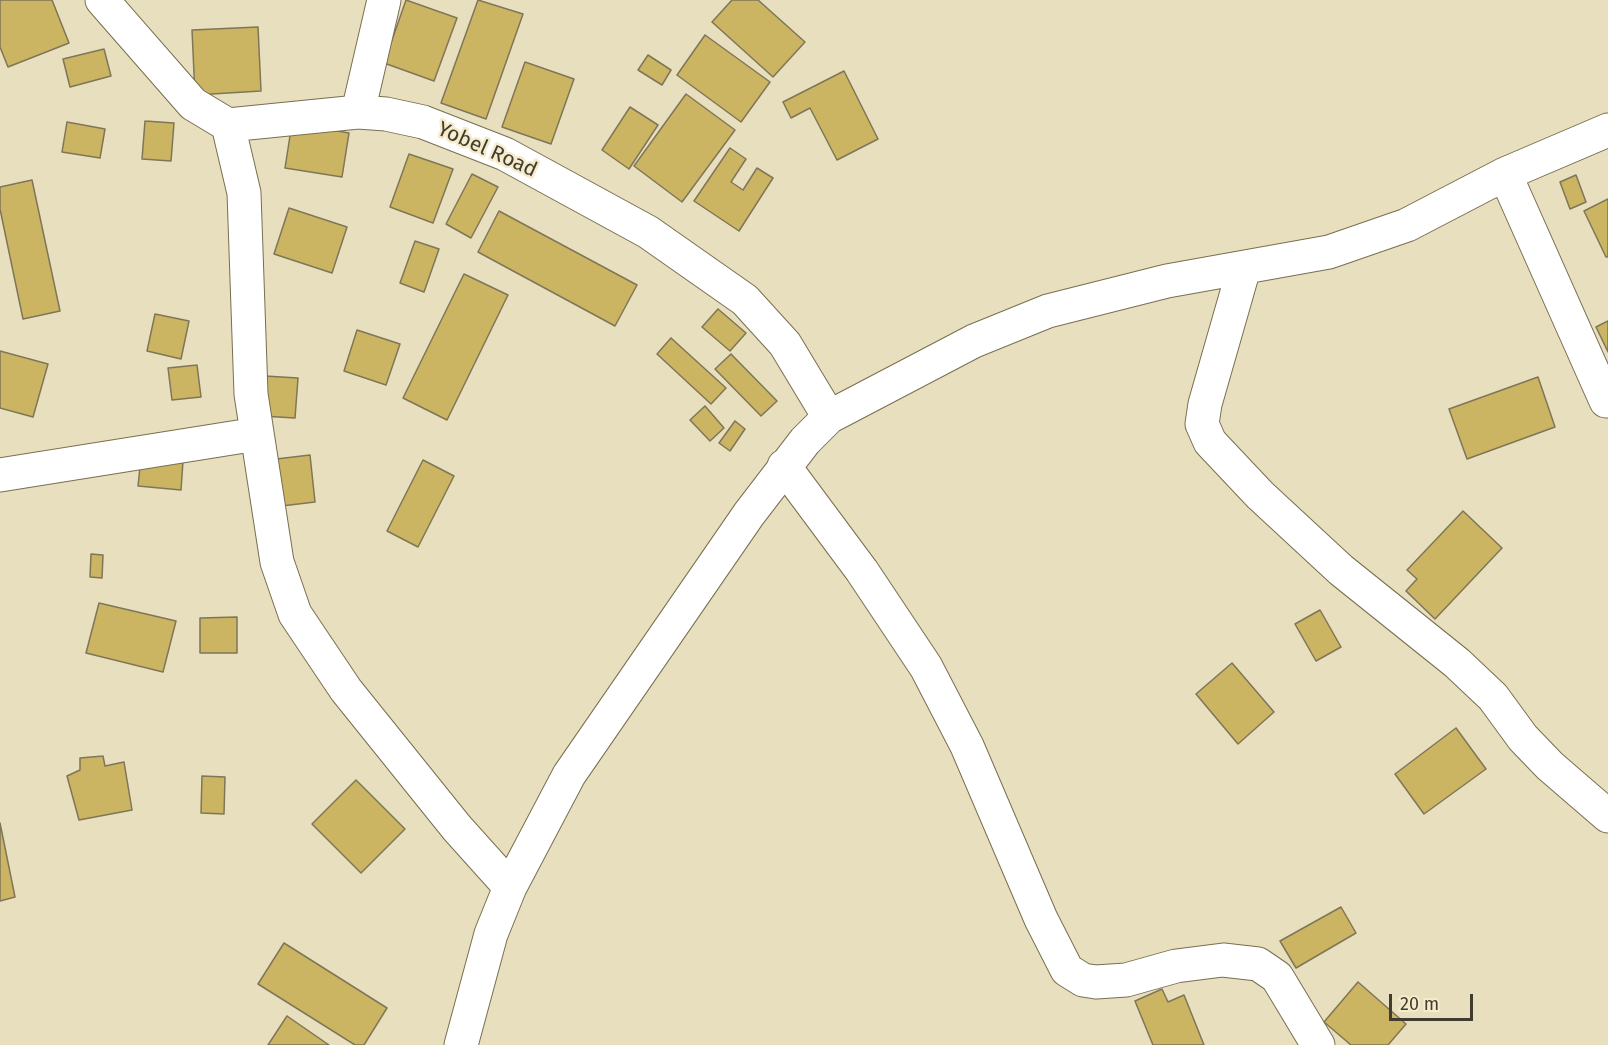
<!DOCTYPE html>
<html>
<head>
<meta charset="utf-8">
<style>
  body { margin:0 }
  #map { position:relative; width:1608px; height:1045px; overflow:hidden; background:#e8dfbe; font-family:"Fira Sans",sans-serif }
  canvas { display:block }
  .scale { position:absolute; left:1389px; top:994px; width:84px; height:27px; box-sizing:border-box; border:3px solid #403c2f; border-top:0; padding-left:8px; font-size:18px; line-height:21px; white-space:nowrap; color:#403c2f; -webkit-text-stroke:4px #f6eccb; paint-order:stroke }
</style>
</head>
<body>
<div id="map">
<canvas width="1608" height="1045"></canvas>
<div class="scale">20 m</div>
</div>
<script>
const context = document.querySelector('canvas').getContext('2d');
context.lineJoin = 'round';
function fillPath(path, color) { context.fillStyle = color; context.fill(path, 'evenodd'); }
const poly = rows => new Path2D(rows.map(r => 'M' + r).join(''));
function trace(path, color, width, dash) { context.strokeStyle = color; context.lineWidth = width; context.lineCap = dash ? 'butt' : 'round'; context.setLineDash(dash || []); context.stroke(path); }
function write(font, color, halo, rows, align = 'center') {
  context.font = font + ' "Fira Sans",sans-serif'; context.lineWidth = 5; context.setLineDash([]); context.textBaseline = 'middle'; context.strokeStyle = halo; context.fillStyle = color; for (const [text, x, y, turn = 0] of rows) {
    context.save(); context.translate(x, y); context.rotate((+turn || 0) * Math.PI / 180); context.textAlign = isNaN(turn) ? turn : align; if (halo) context.strokeText(text, 0, 0); context.fillText(text, 0, 0); context.restore();
  }
}
const building = poly([
  [0,0,52,0,69,43,8,67,0,47,0,0],
  [406,0,457,18,434,81,384,63,406,0],
  [478,0,523,14,486,119,441,103,478,0],
  [732,0,758,0,805,42,773,77,712,22,732,0],
  [258,27,261,91,195,95,192,30,258,27],
  [705,35,770,82,741,122,677,75,705,35],
  [104,49,111,76,70,87,63,59,104,49],
  [648,55,671,70,662,85,638,70,648,55],
  [525,62,574,79,551,144,502,127,525,62],
  [844,71,878,139,837,160,810,108,791,118,783,102,844,71],
  [686,94,735,130,682,202,634,166,686,94],
  [630,107,658,125,629,169,602,150,630,107],
  [145,121,174,123,171,161,142,159,145,121],
  [67,122,105,129,100,158,62,152,67,122],
  [292,123,349,133,342,177,285,168,292,123],
  [730,148,746,159,731,182,743,190,757,168,773,178,739,231,694,201,730,148],
  [409,154,453,169,433,223,390,207,409,154],
  [472,174,498,187,471,238,446,224,472,174],
  [1576,175,1586,202,1570,209,1560,182,1576,175],
  [32,180,60,311,23,319,0,209,0,187,32,180],
  [1608,199,1608,257,1606,257,1584,211,1608,199],
  [289,208,347,227,332,273,274,254,289,208],
  [499,211,637,285,615,326,478,252,499,211],
  [415,241,439,249,424,292,400,283,415,241],
  [464,274,508,295,447,420,403,398,464,274],
  [718,309,746,333,730,351,702,327,718,309],
  [155,314,189,321,181,359,147,351,155,314],
  [1608,321,1608,352,1596,327,1608,321],
  [357,330,400,344,386,385,344,371,357,330],
  [671,338,726,388,711,404,657,354,671,338],
  [0,351,48,364,33,417,0,408,0,351],
  [731,354,777,401,761,416,715,369,731,354],
  [197,365,201,397,172,400,168,368,197,365],
  [265,376,298,378,295,418,262,416,265,376],
  [1538,377,1555,427,1467,459,1449,409,1538,377],
  [705,406,724,428,710,441,690,420,705,406],
  [735,421,745,429,730,451,719,443,735,421],
  [310,455,315,502,273,507,268,460,310,455],
  [141,458,183,461,181,490,138,486,141,458],
  [423,460,454,476,418,547,387,531,423,460],
  [1463,511,1502,548,1435,619,1406,591,1417,579,1407,570,1463,511],
  [91,554,103,555,102,578,90,577,91,554],
  [99,603,176,621,163,672,86,653,99,603],
  [1320,610,1341,647,1316,661,1295,624,1320,610],
  [237,617,237,653,200,653,200,618,237,617],
  [1232,663,1274,712,1238,744,1196,694,1232,663],
  [1456,728,1486,769,1424,814,1395,774,1456,728],
  [103,756,105,766,124,762,132,810,79,820,67,776,80,770,80,758,103,756],
  [202,776,225,777,224,814,201,813,202,776],
  [356,780,405,829,361,873,312,824,356,780],
  [0,823,15,897,0,901,0,823],
  [1341,907,1356,933,1296,968,1280,941,1341,907],
  [284,943,387,1008,364,1045,355,1045,258,984,284,943],
  [1358,982,1406,1024,1388,1045,1351,1045,1324,1022,1358,982],
  [1162,989,1168,1002,1184,995,1204,1045,1153,1045,1135,1001,1162,989],
  [287,1016,329,1045,268,1045,287,1016]
]);
fillPath(building, '#ccb562');
trace(building, '#7f7658', 1.5);
const minor = poly([
  [102,0,193,104,228,125,358,112,386,114,423,122,505,154,648,232,745,300,785,344,829,417],
  [358,112,384,0],
  [228,125,244,193,251,394,277,562,295,614,346,690,457,828,510,887],
  [1505,174,1606,401],
  [1244,268,1205,404,1202,424,1210,442,1260,495,1341,570,1457,663,1493,697,1523,738,1550,766,1608,816],
  [784,466,862,571,926,667,967,746,1041,919,1067,970,1083,980,1096,982,1126,980,1176,966,1223,960,1258,964,1277,977,1318,1045],
  [0,475,257,434],
  [461,1045,491,934,510,887,569,775,749,514,805,441,829,417,974,341,1048,311,1167,281,1329,252,1407,225,1505,174,1608,130]
]);
trace(minor, '#786f51', 35);
trace(minor, '#fff', 33);
write('21px', '#403c2f', '#f6eccb', [
  ["Yobel Road",487,150,24]
]);
</script>
</body>
</html>
